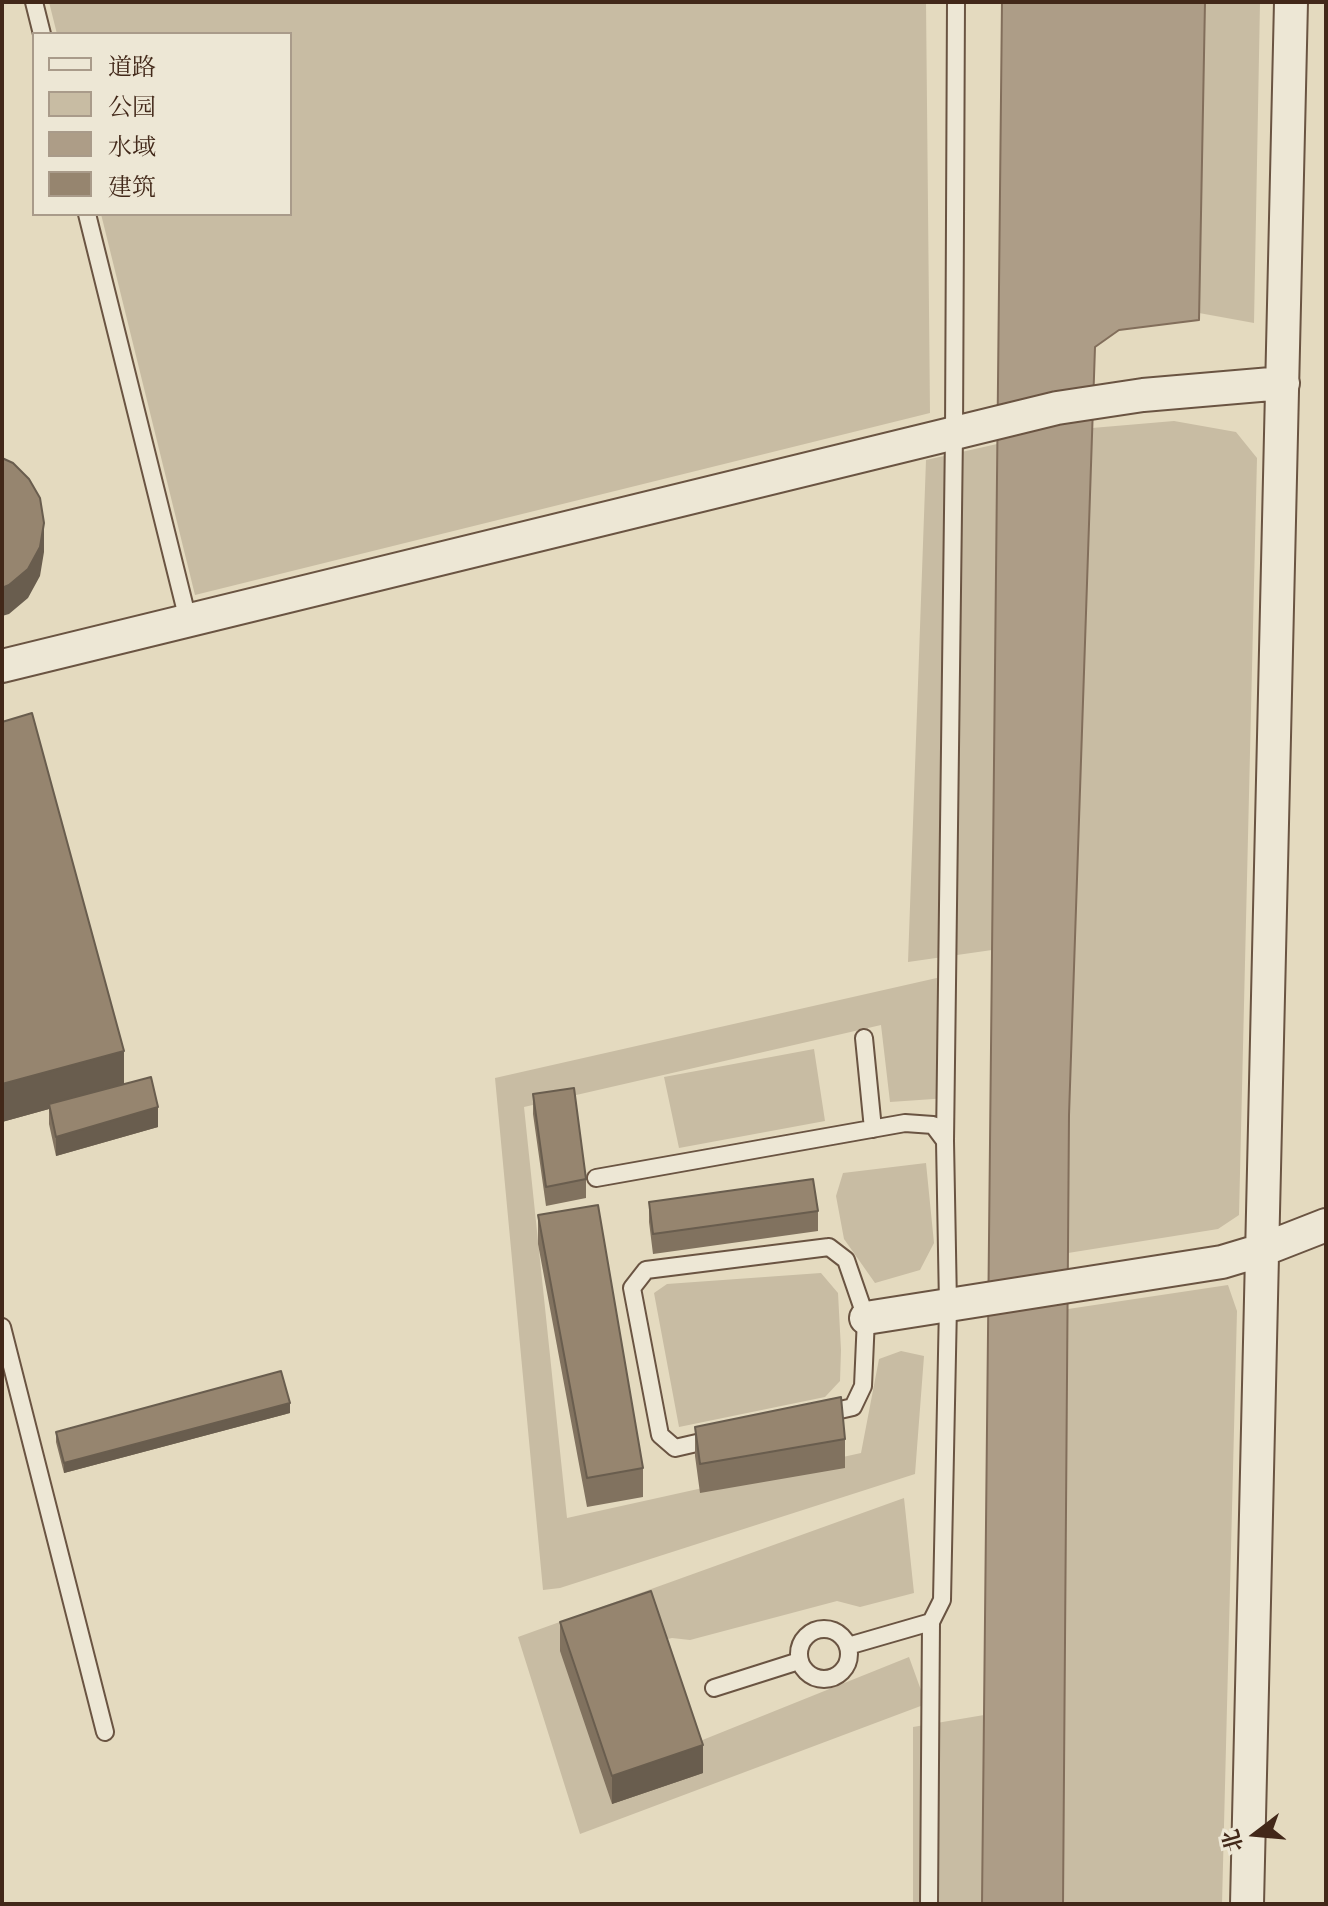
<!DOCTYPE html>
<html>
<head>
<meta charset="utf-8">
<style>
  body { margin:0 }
  #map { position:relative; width:1328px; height:1906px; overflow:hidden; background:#e4dabf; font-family:"EB Garamond","Noto Serif SC",serif }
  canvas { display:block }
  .frame { position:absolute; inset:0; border:4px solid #422819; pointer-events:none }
  .legend { position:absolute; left:32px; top:32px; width:260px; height:184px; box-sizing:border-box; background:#ede7d5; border:2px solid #a99b8a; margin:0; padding:10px 14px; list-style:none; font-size:24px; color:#422819 }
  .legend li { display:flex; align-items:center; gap:16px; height:40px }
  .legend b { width:40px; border:2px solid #a99b8a }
  .north { position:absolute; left:1216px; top:1794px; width:80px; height:80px; -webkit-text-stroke:6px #ede7d5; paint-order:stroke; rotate:254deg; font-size:22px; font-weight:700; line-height:32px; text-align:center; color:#422819 }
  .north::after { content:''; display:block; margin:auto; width:28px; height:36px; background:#422819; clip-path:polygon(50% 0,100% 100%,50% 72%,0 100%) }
</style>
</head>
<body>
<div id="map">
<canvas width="1328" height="1906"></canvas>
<div class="frame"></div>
<ul class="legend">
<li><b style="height:10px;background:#ede7d5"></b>道路</li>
<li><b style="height:22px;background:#c8bca3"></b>公园</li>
<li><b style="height:22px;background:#ad9d87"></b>水域</li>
<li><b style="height:22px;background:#96856f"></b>建筑</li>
</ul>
<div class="north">北</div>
</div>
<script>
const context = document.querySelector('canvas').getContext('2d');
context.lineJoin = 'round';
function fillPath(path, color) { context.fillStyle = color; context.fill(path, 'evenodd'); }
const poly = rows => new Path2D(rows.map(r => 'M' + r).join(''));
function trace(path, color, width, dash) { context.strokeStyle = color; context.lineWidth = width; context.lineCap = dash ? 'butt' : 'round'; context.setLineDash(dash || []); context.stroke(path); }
fillPath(poly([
  [49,2,926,2,930,413,195,595,101,214,290,214,290,34,57,34],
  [1205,2,1260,2,1254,323,1199,313],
  [1174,421,1236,432,1257,458,1239,1215,1218,1229,1068,1253,1069,1115,1092,428],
  [997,444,992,950,908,962,926,460],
  [950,975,948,1098,890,1102,881,1025,524,1107,567,1518,861,1453,879,1359,901,1351,924,1356,915,1474,560,1588,543,1590,495,1078],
  [814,1049,825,1121,679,1148,664,1077],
  [926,1163,934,1243,920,1270,875,1283,844,1239,836,1196,843,1173],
  [821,1273,838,1293,841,1350,840,1381,825,1397,679,1427,654,1293,667,1284],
  [1228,1285,1237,1311,1222,1904,1063,1904,1068,1309],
  [904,1498,914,1593,860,1607,837,1601,690,1640,672,1638,581,1660,615,1779,705,1739,909,1657,926,1704,580,1834,518,1637],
  [984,1715,983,1904,913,1904,913,1727]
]), '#c8bca3');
const water = poly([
  [1002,2,1205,2,1199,320,1119,330,1095,347,1069,1115,1063,1904,982,1904,1002,2]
]);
fillPath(water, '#ad9d87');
trace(water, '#826e5b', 2);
const service = poly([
  [34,2,42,34],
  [87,214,188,620],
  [864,1038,873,1129],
  [945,1141,954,434,956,2],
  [596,1178,905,1123,933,1125,945,1141,948,1305,942,1600,931,1622,848,1646],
  [829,1247,846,1260,866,1318,863,1386,853,1407,675,1448,660,1435,632,1288,646,1270,829,1247],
  [2,1327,105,1732],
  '799 1654a25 25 0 1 1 50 0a25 25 0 1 1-50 0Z',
  [714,1688,799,1661],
  [929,1904,931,1622]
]);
const minor = poly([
  [2,666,1057,408,1143,395,1283,383],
  [866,1318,1222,1262,1262,1250,1326,1225],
  [1247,1904,1291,2]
]);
trace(service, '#6a5442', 20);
trace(minor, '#6a5442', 36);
trace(service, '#ede7d5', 16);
trace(minor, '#ede7d5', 32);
fillPath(poly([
  [2,722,124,1084,158,1127,56,1156,49,1124,49,1109,2,1122],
  [533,1094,586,1179,586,1198,546,1206,533,1114],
  [649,1202,818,1211,818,1231,653,1254,649,1222],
  [538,1215,643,1468,643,1497,587,1507,538,1244],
  [290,1413,64,1473,56,1442,56,1432],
  [695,1427,845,1439,845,1468,700,1493,695,1456],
  [560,1622,703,1773,612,1804,560,1651]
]), '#81725f');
fillPath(poly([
  [44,523,44,552,40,576,28,598,9,614,2,616,2,588],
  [124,1051,124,1088,49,1104,49,1109,2,1122,2,1084],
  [158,1107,158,1127,56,1156,56,1137],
  [290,1403,290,1413,64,1473,64,1463],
  [703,1745,703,1773,612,1804,612,1776]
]), '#695d4e');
const building = poly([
  [2,458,13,463,29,479,40,498,44,523,40,547,28,569,9,585,2,588,2,458],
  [32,713,124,1051,2,1084,2,722,32,713],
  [151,1077,158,1107,56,1137,49,1104,151,1077],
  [574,1088,586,1179,546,1187,533,1094,574,1088],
  [813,1179,818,1211,653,1234,649,1202,813,1179],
  [598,1205,643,1468,587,1478,538,1215,598,1205],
  [281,1371,290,1403,64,1463,56,1432,281,1371],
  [841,1397,845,1439,700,1464,695,1427,841,1397],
  [651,1591,703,1745,612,1776,560,1622,651,1591]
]);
fillPath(building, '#96856f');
trace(building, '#695d4e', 2);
</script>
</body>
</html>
